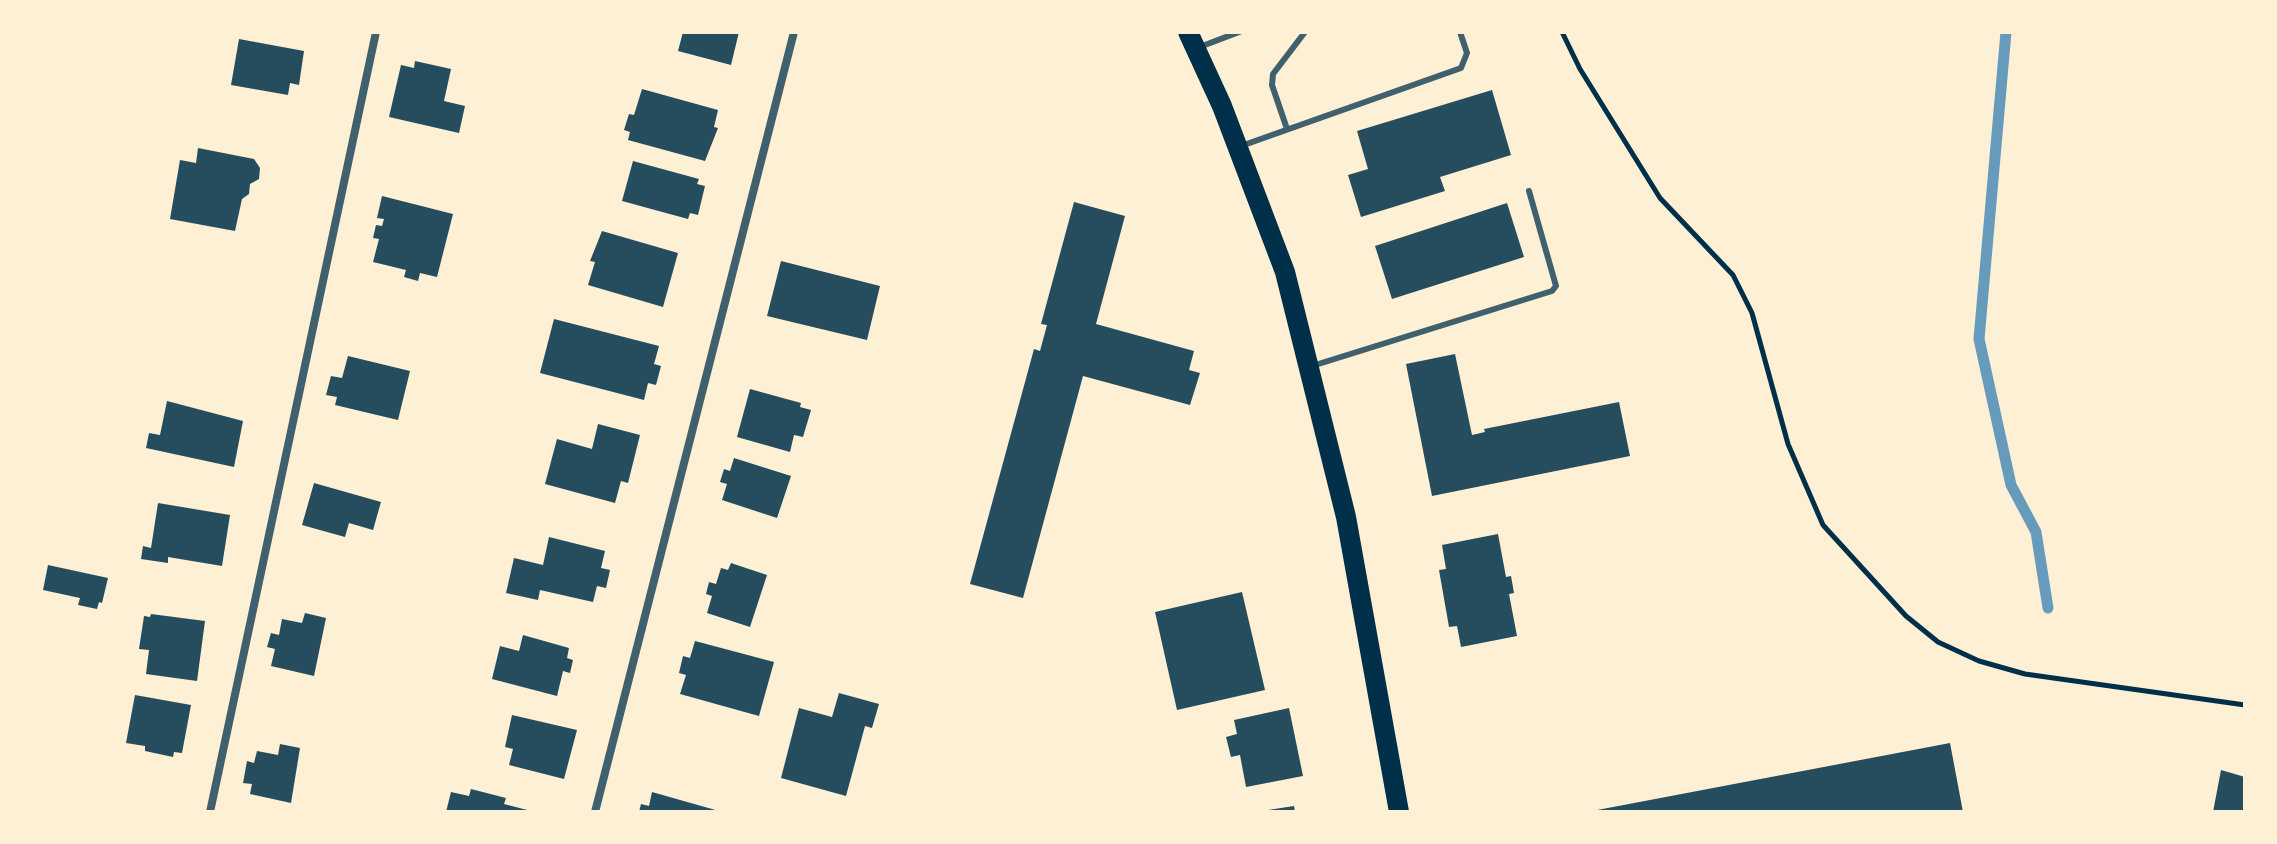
<!DOCTYPE html>
<html>
<head>
<meta charset="utf-8">
<style>
  body { margin:0 }
  #map { position:relative; width:2277px; height:844px; overflow:hidden; background:#fdf0d5; font-family:Overpass,sans-serif }
  canvas { display:block }
  .frame { position:absolute; inset:0; border:34px solid #fdf0d5; pointer-events:none }
</style>
</head>
<body>
<div id="map">
<canvas width="2277" height="844"></canvas>
<div class="frame"></div>
</div>
<script>
const context = document.querySelector('canvas').getContext('2d');
context.lineJoin = 'round';
const poly = rows => new Path2D(rows.map(r => 'M' + r).join(''));
function trace(path, color, width, dash) { context.strokeStyle = color; context.lineWidth = width; context.lineCap = dash ? 'butt' : 'round'; context.setLineDash(dash || []); context.stroke(path); }
function fillPath(path, color) { context.fillStyle = color; context.fill(path, 'evenodd'); }
trace(poly([
  [2006,32,1979,339,2011,485,2036,532,2048,608]
]), '#669bbc', 11);
fillPath(poly([
  [683,32,739,32,731,65,678,51],
  [239,39,304,51,299,85,290,83,288,95,231,85],
  [415,61,451,69,444,101,465,106,459,133,389,117,401,65,414,68],
  [642,89,718,110,714,127,718,128,705,161,628,140,630,132,624,130,629,114,634,115],
  [1492,90,1511,155,1440,177,1445,191,1361,217,1348,175,1368,169,1357,131],
  [198,148,254,159,260,168,259,179,250,184,249,194,242,199,235,231,170,219,180,160,196,163],
  [633,161,699,179,697,184,705,186,698,215,690,213,688,219,622,201],
  [382,196,453,214,437,277,420,273,418,281,404,277,406,270,373,262,379,239,373,238,376,225,382,226,384,219,377,218],
  [1074,202,1125,216,1096,324,1194,351,1189,370,1200,373,1190,405,1083,376,1023,598,970,584,1034,349,1040,351,1047,325,1041,324],
  [1507,203,1524,257,1392,299,1375,246],
  [602,231,678,253,663,307,588,285,595,262,590,261],
  [781,261,880,286,867,340,767,316],
  [554,319,659,346,654,364,661,366,656,385,648,383,644,400,540,373],
  [1455,354,1472,435,1485,432,1484,429,1619,402,1630,456,1432,496,1406,364],
  [348,356,410,371,398,420,335,405,337,397,326,395,331,376,342,378],
  [750,389,801,403,800,407,811,410,803,437,794,435,790,452,737,437],
  [167,401,243,421,234,467,146,448,149,433,160,435],
  [598,424,640,435,628,483,621,481,615,503,545,484,557,439,592,449],
  [734,458,791,476,777,518,722,500,727,484,720,482,724,469,730,471],
  [314,483,381,502,373,530,349,523,345,537,302,525],
  [158,503,230,515,222,566,168,557,168,563,141,559,143,546,151,548],
  [1498,534,1506,577,1511,576,1514,593,1509,594,1517,636,1461,647,1457,626,1449,627,1439,570,1446,569,1442,545],
  [549,537,605,551,601,568,610,570,606,588,597,586,593,602,540,590,538,600,506,593,514,558,543,565],
  [731,563,767,575,750,627,707,613,712,596,706,594,709,582,716,584,721,568,728,570],
  [48,565,108,578,102,603,99,602,97,609,78,605,80,598,43,590],
  [1242,592,1265,690,1177,710,1155,612],
  [305,613,326,618,314,676,271,666,275,649,267,647,271,633,279,635,282,619,302,623],
  [151,614,205,621,197,681,146,674,149,650,139,649,144,616,150,617],
  [523,635,569,648,567,658,573,660,570,673,563,671,557,696,492,679,500,646,519,651],
  [695,641,774,662,759,716,680,694,686,675,679,673,683,656,690,658],
  [839,693,879,704,872,728,865,726,846,796,781,778,799,708,832,717],
  [135,695,191,705,182,753,174,752,173,757,145,751,145,746,126,743],
  [1289,708,1303,776,1246,787,1240,755,1231,757,1226,737,1237,734,1234,720],
  [512,715,577,730,564,779,509,765,513,749,505,747],
  [1950,743,1963,812,1592,812,1592,811],
  [280,744,300,748,291,803,250,794,252,784,243,783,247,761,254,763,257,751,278,755],
  [2221,770,2245,777,2245,812,2213,812],
  [471,789,506,798,504,804,535,812,446,812,451,792,469,796],
  [652,792,719,811,719,812,639,812,641,804,649,806],
  [1294,806,1295,812,1268,812,1268,810]
]), '#264d5e');
trace(poly([
  [1562,32,1580,69,1660,198,1733,275,1752,313,1788,444,1823,525,1906,616,1938,642,1979,661,2025,674,2245,705]
]), '#003049', 5);
trace(poly([
  [1197,48,1239,32],
  [1287,129,1272,85,1273,74,1305,32],
  [1241,146,1461,68,1467,53,1460,32],
  [1312,366,1552,291,1556,286,1529,191]
]), '#3f606c', 6);
trace(poly([
  [210,812,376,32],
  [595,812,794,32]
]), '#3f606c', 8);
trace(poly([
  [1188,32,1222,106,1285,272,1346,517,1399,812]
]), '#003049', 20);
</script>
</body>
</html>
